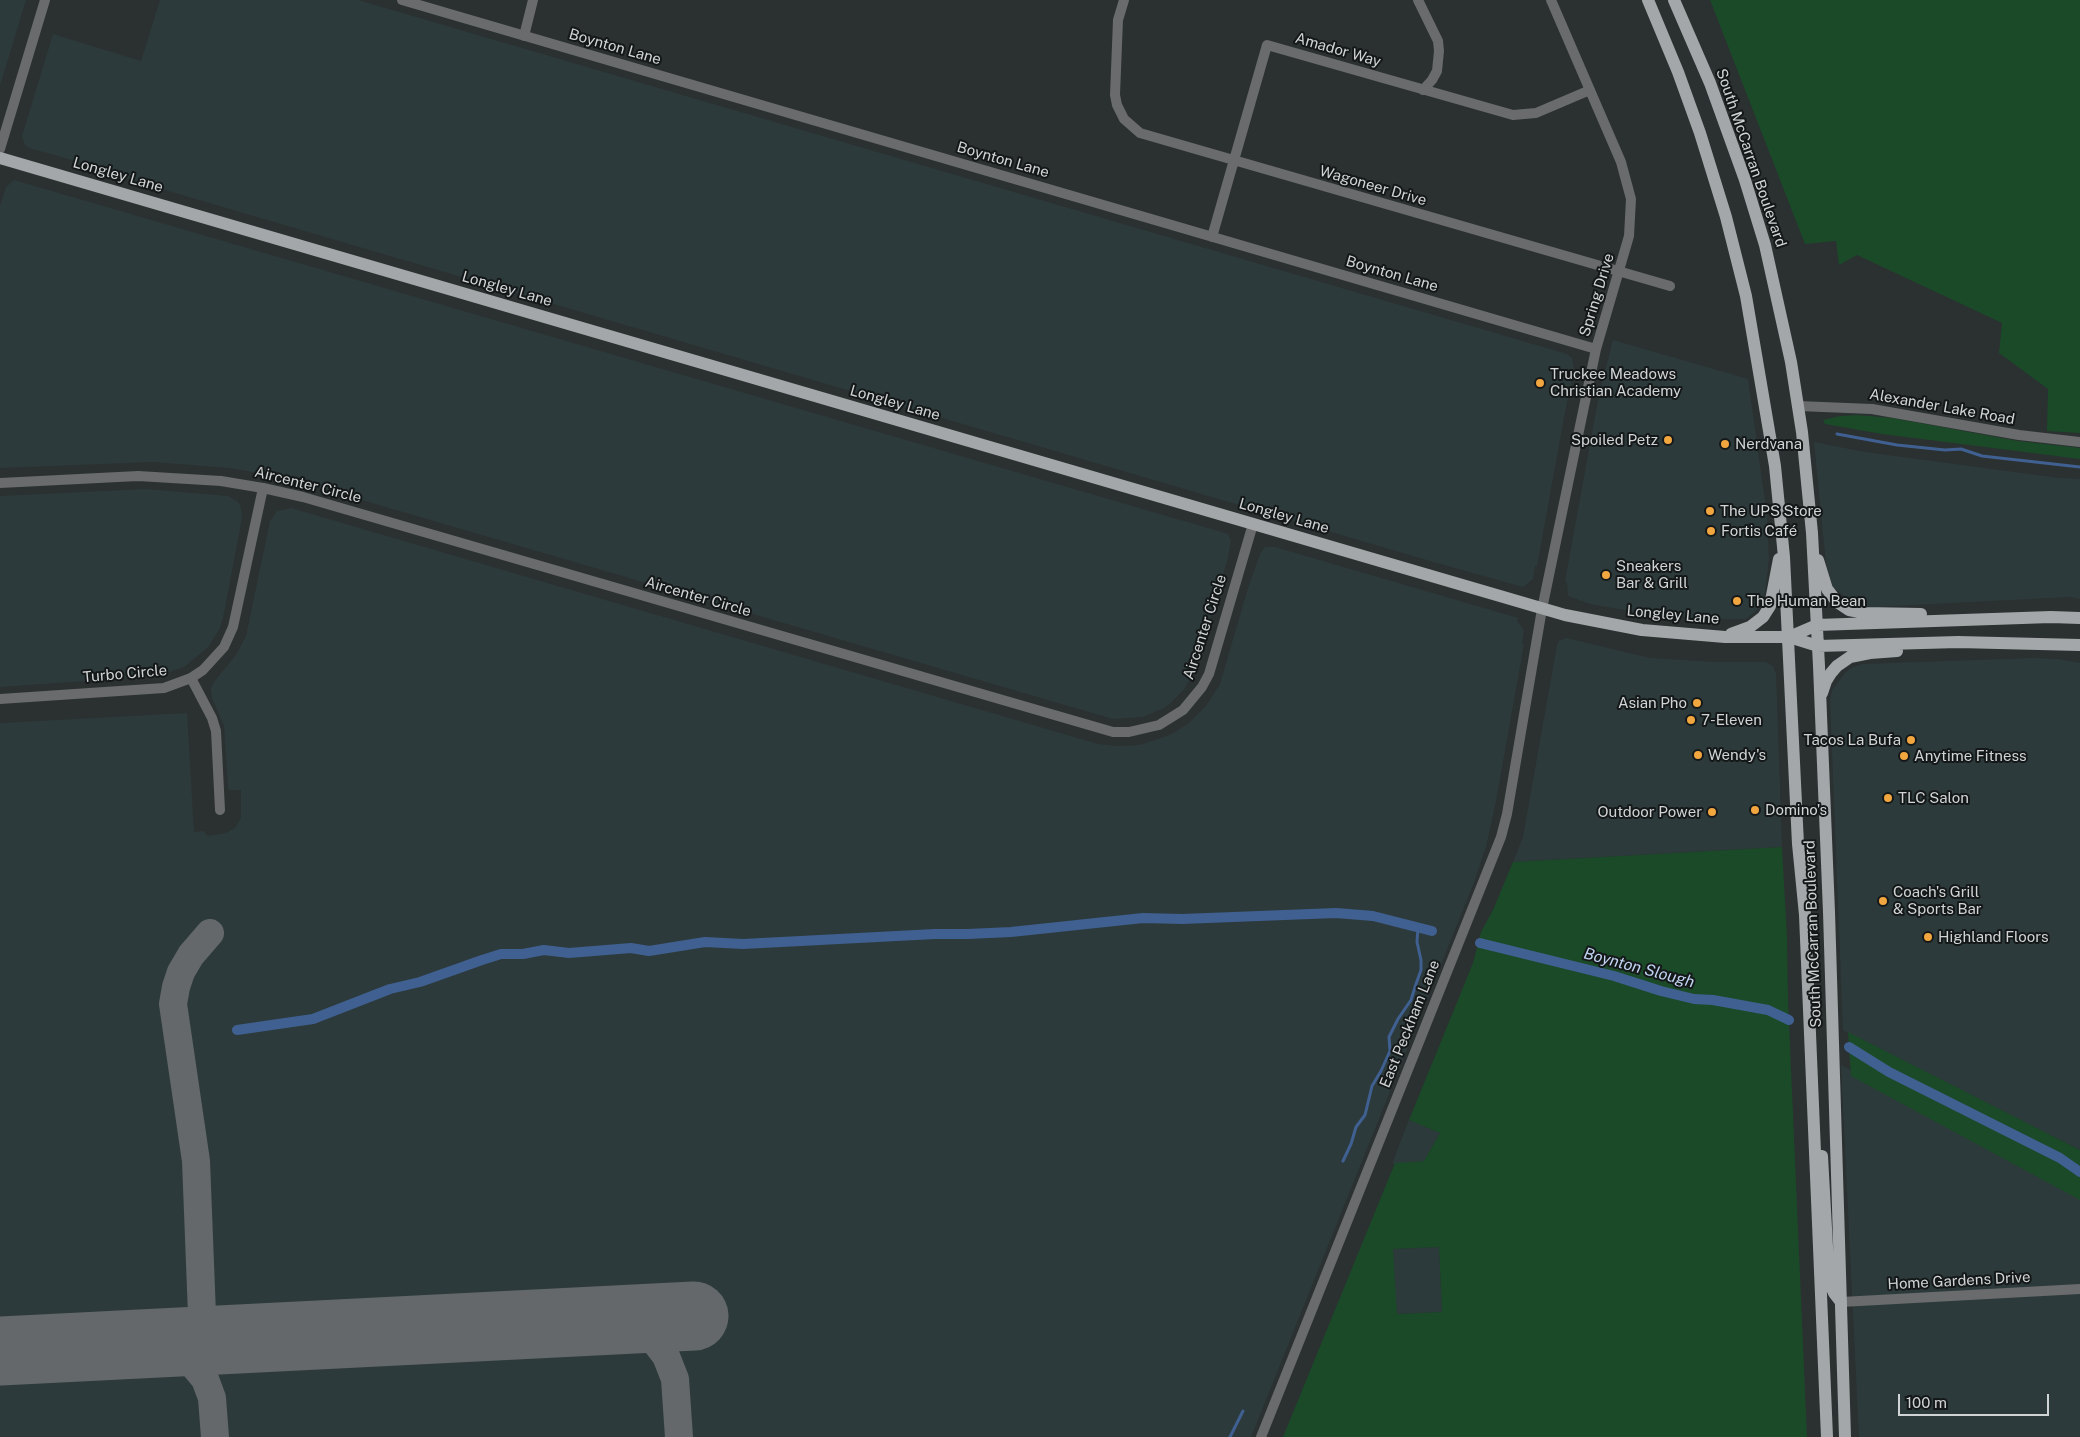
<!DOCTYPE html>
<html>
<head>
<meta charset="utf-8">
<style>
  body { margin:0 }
  #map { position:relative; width:2080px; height:1437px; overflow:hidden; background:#2b3031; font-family:"Public Sans",sans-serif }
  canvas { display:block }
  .scale { position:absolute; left:1898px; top:1394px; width:151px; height:22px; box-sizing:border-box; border:2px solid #d1d4d5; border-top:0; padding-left:6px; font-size:15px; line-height:18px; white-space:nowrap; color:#d1d4d5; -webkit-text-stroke:4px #151818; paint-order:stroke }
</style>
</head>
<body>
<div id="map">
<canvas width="2080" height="1437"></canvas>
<div class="scale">100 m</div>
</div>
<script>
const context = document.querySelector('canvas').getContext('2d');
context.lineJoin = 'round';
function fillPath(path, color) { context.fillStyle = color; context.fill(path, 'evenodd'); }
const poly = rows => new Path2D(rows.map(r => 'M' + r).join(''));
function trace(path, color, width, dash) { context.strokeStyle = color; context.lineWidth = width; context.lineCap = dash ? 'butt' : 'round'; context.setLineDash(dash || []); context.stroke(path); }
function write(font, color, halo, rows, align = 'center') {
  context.font = font + ' "Public Sans",sans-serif'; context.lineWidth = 4; context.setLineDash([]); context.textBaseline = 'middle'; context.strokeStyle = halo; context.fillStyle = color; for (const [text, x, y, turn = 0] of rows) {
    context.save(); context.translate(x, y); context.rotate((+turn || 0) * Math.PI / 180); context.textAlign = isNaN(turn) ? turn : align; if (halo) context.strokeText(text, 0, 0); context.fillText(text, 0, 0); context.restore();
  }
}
fillPath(poly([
  [0,0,26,0,0,86],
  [160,0,358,0,1567,354,1572,358,1574,370,1565,412,1537,566,1535,566,1533,579,1523,587,1430,561,107,173,108,170,29,148,25,145,22,136,53,34,141,61],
  [14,180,1225,533,1228,534,1231,541,1227,561,1196,667,1185,688,1172,702,1164,708,1143,717,1113,719,324,489,274,476,230,468,153,462,0,468,0,206,6,187],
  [1613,340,1748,379,1767,516,1769,559,1765,593,1759,608,1746,619,1705,619,1636,612,1590,604,1568,596,1567,582,1565,581,1599,395],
  [1814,442,1865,452,2059,478,2080,479,2080,599,2069,597,1873,607,1858,605,1850,601,1833,587,1826,564],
  [146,489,228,496,238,502,241,507,242,518,223,618,219,630,208,647,184,667,157,676,0,687,0,496],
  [291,508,1098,744,1117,746,1140,745,1170,735,1189,723,1206,706,1220,684,1248,588,1260,554,1265,547,1275,547,1518,618,1517,621,1524,630,1522,643,1524,644,1496,801,1486,847,1473,885,1251,1437,0,1437,0,723,187,713,194,832,204,831,207,836,226,833,235,828,241,818,241,790,229,790,228,787,224,726,212,698,211,688,213,683,236,655,246,636,270,521,277,511],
  [1566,638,1650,658,1715,662,1766,662,1773,666,1776,674,1782,847,1513,862,1523,837,1526,820,1557,645,1559,641],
  [2035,658,2058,659,2080,663,2080,1150,1843,1030,1830,700,1832,690,1845,673,1851,668,1862,664],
  [1841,1065,2080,1191,2080,1437,1859,1437],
  [1409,1120,1440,1133,1424,1161,1392,1164],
  [1439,1247,1442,1312,1396,1314,1393,1249]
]), '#2d3a3b');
fillPath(poly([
  [1710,0,2080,0,2080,433,2047,431,2048,389,1999,353,2002,323,1857,255,1839,265,1836,241,1805,244],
  [1857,415,1892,418,2018,441,2080,448,2080,459,1882,434,1825,424,1823,420,1840,416],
  [1782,847,1787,937,1788,999,1807,1437,1283,1437,1395,1163,1424,1161,1440,1133,1409,1120,1473,963,1481,932,1493,910,1513,862],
  [1439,1247,1442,1312,1397,1314,1393,1249],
  [1848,1032,2080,1150,2080,1200,1851,1076]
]), '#1b4a29');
trace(poly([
  [1837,434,1897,445,1945,450,1961,449,1982,456,2080,467],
  [1343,1161,1351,1144,1356,1127,1365,1115,1372,1086,1381,1071,1390,1051,1389,1037,1398,1019,1411,1000,1416,984,1421,970,1421,960,1417,942,1418,927],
  [1230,1437,1243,1411]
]), '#3f6091', 3);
trace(poly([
  [1480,943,1614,976,1661,991,1694,999,1713,1000,1768,1010,1789,1020],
  [237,1030,313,1019,390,989,420,982,482,960,501,954,523,954,544,950,569,953,631,948,649,951,705,942,743,944,935,934,968,934,1011,932,1143,918,1182,919,1336,913,1373,916,1432,931],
  [1849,1047,1889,1072,2060,1158,2080,1172]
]), '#3f6091', 10);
trace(poly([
  [603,1321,625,1325,642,1332,656,1343,666,1356,675,1379,679,1437],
  [203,1340,196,1161,173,1004,176,987,181,972,191,955,210,933],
  [160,1342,185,1355,205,1379,212,1398,215,1437]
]), '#64686a', 28);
trace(poly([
  [0,1351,694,1316]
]), '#64686a', 69);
trace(poly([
  [402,0,1596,349],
  [1124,0,1118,20,1115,95,1117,105,1124,119,1140,133,1670,286],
  [1418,0,1438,41,1439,51,1437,71,1432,80,1423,90],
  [524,36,533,0],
  [0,149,45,0],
  [1212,237,1267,45,1513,115,1536,113,1590,90],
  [1798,406,1872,409,2019,435,2080,442],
  [0,483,138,476,221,481,263,488,303,497,1113,732,1129,732,1159,725,1183,710,1202,687,1209,674,1253,524],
  [191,678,212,718,216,731,220,810],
  [0,699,164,688,191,678,203,670,224,647,233,627,263,488],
  [1841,1302,2080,1289],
  [1261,1437,1501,837,1507,814,1542,609,1586,397,1596,349,1629,236,1631,199,1621,162,1551,0]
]), '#696b6c', 10);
trace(poly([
  [1648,0,1678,72,1700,133,1726,217,1746,296,1775,466,1784,557,1798,844,1805,915,1827,1437],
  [1674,0,1710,83,1745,180,1765,245,1791,362,1802,432,1812,533,1819,666,1829,912,1845,1437],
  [0,158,1565,615,1642,630,1725,637,1789,637,1818,646,1958,642,2080,645],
  [1818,560,1827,589,1837,602,1849,610,1865,613,1921,614],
  [1731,634,1750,627,1763,617,1770,606,1779,559],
  [1789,637,1817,625,2051,617,2080,618],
  [1822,693,1826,681,1831,673,1837,666,1850,657,1870,653,1897,651],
  [1822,1156,1829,1282,1834,1293,1841,1302]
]), '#a3a7a9', 12);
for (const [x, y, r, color] of [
  [1540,383,5,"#f1a640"],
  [1668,440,5,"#f1a640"],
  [1725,444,5,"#f1a640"],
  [1710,511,5,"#f1a640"],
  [1711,531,5,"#f1a640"],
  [1606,575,5,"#f1a640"],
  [1737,601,5,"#f1a640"],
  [1697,703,5,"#f1a640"],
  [1691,720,5,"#f1a640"],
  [1911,740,5,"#f1a640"],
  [1698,755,5,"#f1a640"],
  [1904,756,5,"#f1a640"],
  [1888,798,5,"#f1a640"],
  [1755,810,5,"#f1a640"],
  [1712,812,5,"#f1a640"],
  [1883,901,5,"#f1a640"],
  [1928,937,5,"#f1a640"]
]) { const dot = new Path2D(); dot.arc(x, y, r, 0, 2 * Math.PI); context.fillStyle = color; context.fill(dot); trace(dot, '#151818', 2); }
write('15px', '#d1d4d5', '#151818', [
  ["Boynton Lane",615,47,16],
  ["Amador Way",1338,50,16],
  ["South McCarran Boulevard",1751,158,71],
  ["Boynton Lane",1003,160,16],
  ["Longley Lane",118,175,16],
  ["Wagoneer Drive",1373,186,16],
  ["Boynton Lane",1392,274,16],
  ["Longley Lane",507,289,16],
  ["Spring Drive",1597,295,-73],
  ["Longley Lane",895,403,16],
  ["Alexander Lake Road",1942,407,10],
  ["Aircenter Circle",308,485,14],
  ["Longley Lane",1284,516,16],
  ["Aircenter Circle",698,597,16],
  ["Longley Lane",1673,615,5],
  ["Aircenter Circle",1205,627,-72],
  ["Turbo Circle",125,674,-5],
  ["South McCarran Boulevard",1813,934,-92],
  ["East Peckham Lane",1410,1024,-68],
  ["Home Gardens Drive",1959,1281,-3]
]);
write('15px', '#d1d4d5', '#151818', [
  ["Truckee Meadows",1550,374],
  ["Christian Academy",1550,391],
  ["Spoiled Petz",1658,440,"right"],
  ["Nerdvana",1735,444],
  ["The UPS Store",1720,511],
  ["Fortis Café",1721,531],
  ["Sneakers",1616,566],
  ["Bar & Grill",1616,583],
  ["The Human Bean",1747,601],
  ["Asian Pho",1687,703,"right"],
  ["7-Eleven",1701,720],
  ["Tacos La Bufa",1901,740,"right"],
  ["Wendy's",1708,755],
  ["Anytime Fitness",1914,756],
  ["TLC Salon",1898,798],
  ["Domino's",1765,810],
  ["Outdoor Power",1702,812,"right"],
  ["Coach's Grill",1893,892],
  ["& Sports Bar",1893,909],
  ["Highland Floors",1938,937]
], 'left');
write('italic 16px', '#c1d5f3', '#151818', [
  ["Boynton Slough",1639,968,15]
]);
</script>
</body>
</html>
